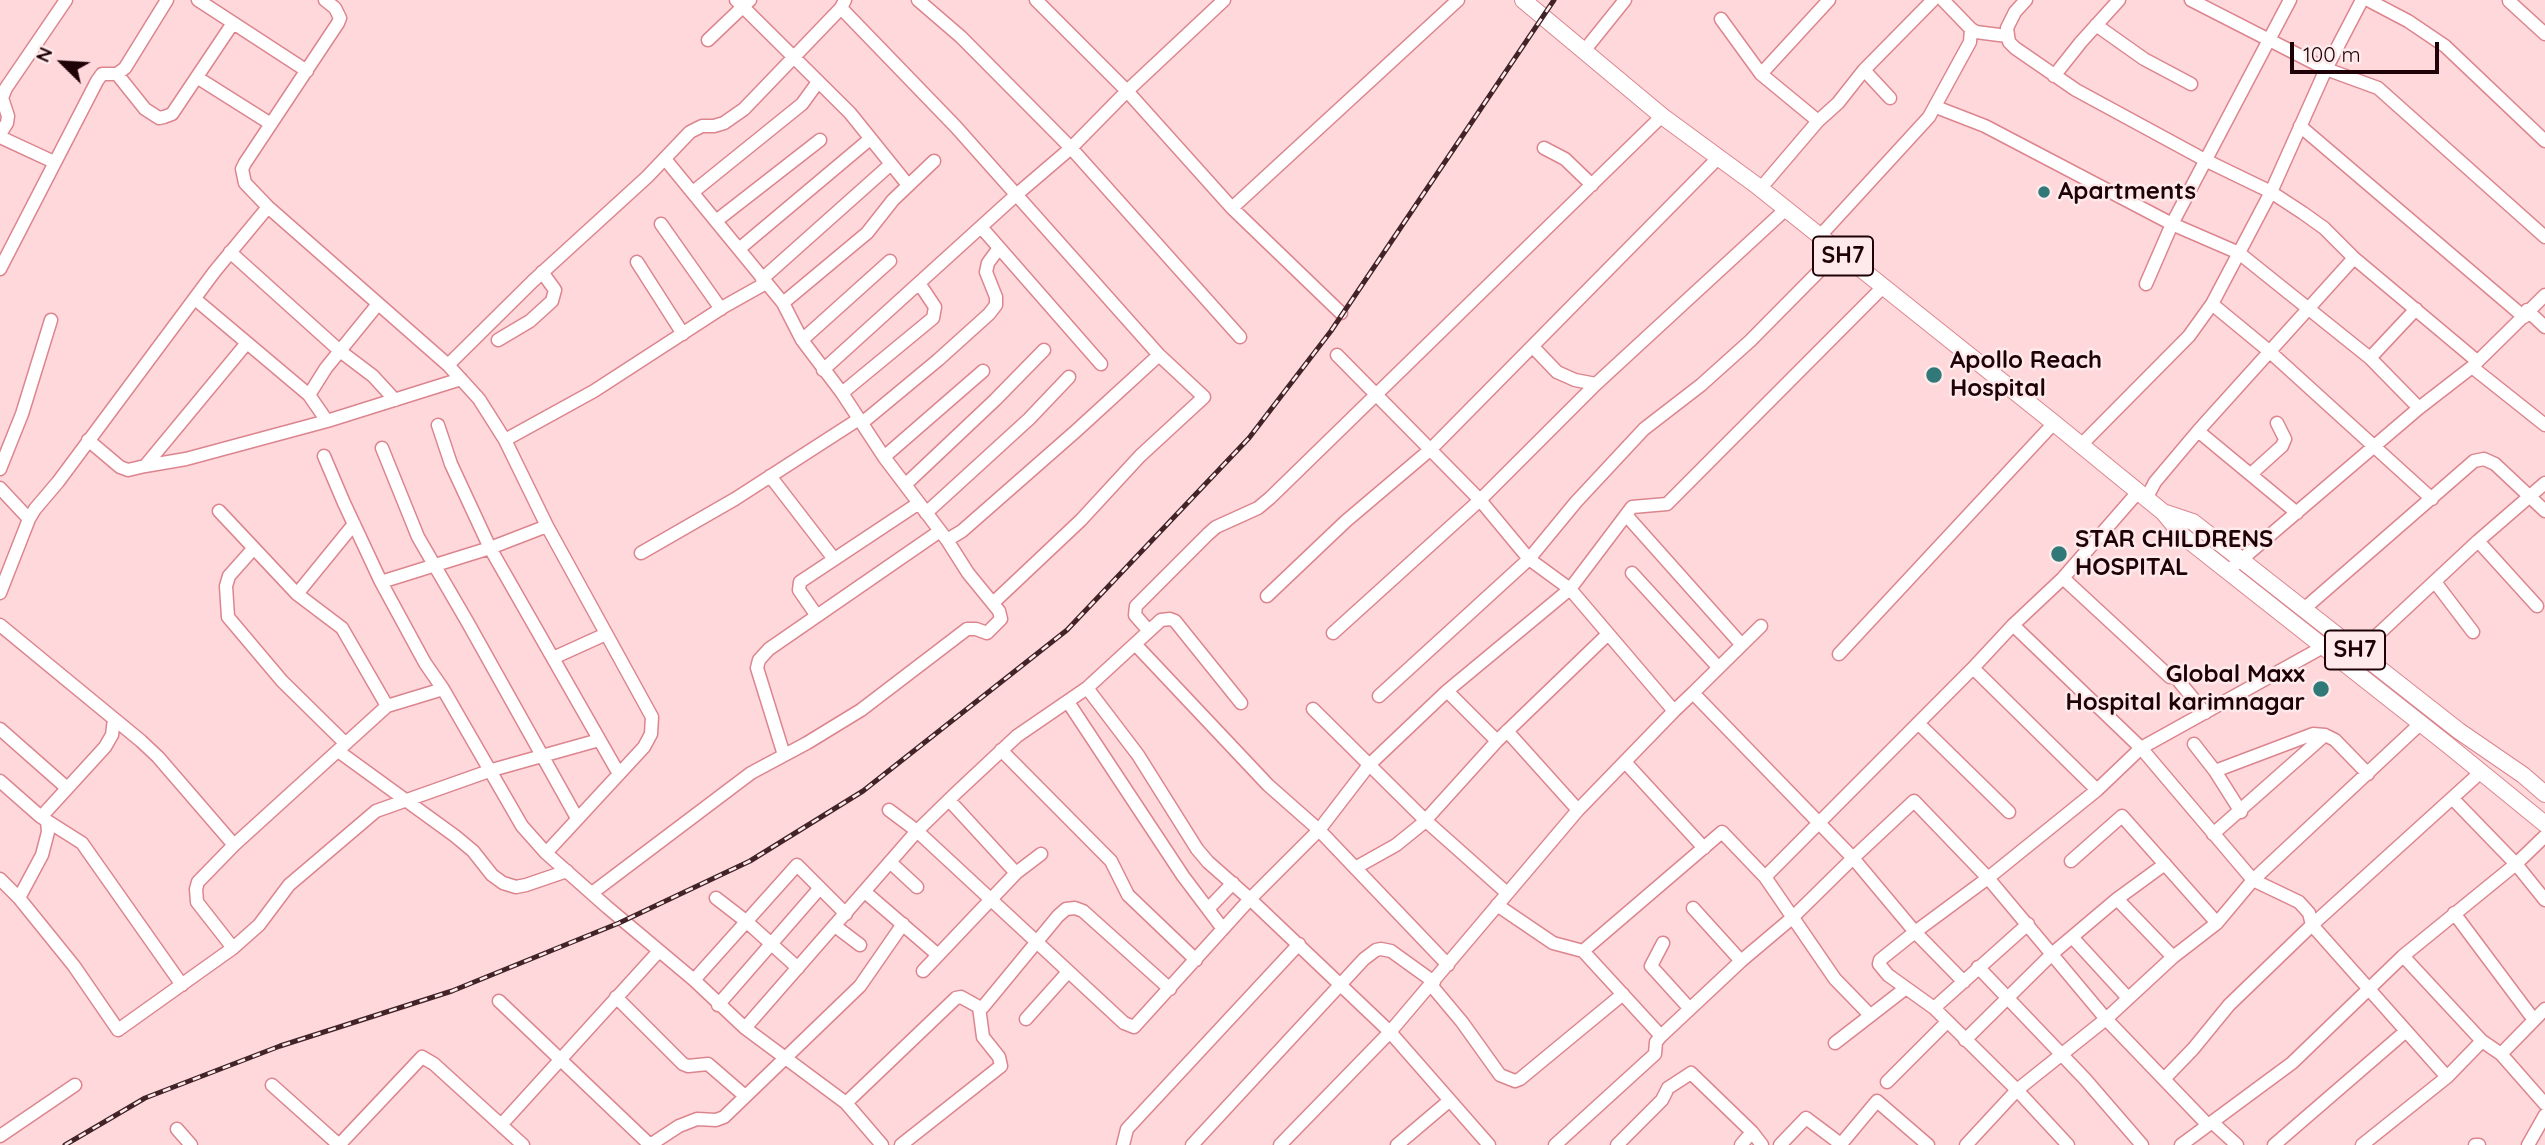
<!DOCTYPE html>
<html>
<head>
<meta charset="utf-8">
<style>
  body { margin:0 }
  #map { position:relative; width:2545px; height:1145px; overflow:hidden; background:#fed8da; font-family:Quicksand,sans-serif }
  canvas { display:block }
  .north { position:absolute; left:28px; top:28px; width:70px; height:70px; -webkit-text-stroke:5px #feeaeb; paint-order:stroke; rotate:294deg; font-size:19px; font-weight:700; line-height:28px; text-align:center; color:#1f0207 }
  .north::after { content:''; display:block; margin:auto; width:24px; height:32px; background:#1f0207; clip-path:polygon(50% 0,100% 100%,50% 72%,0 100%) }
  .scale { position:absolute; left:2290px; top:42px; width:149px; height:32px; box-sizing:border-box; border:4px solid #1f0207; border-top:0; padding-left:9px; font-size:21px; line-height:24px; white-space:nowrap; color:#1f0207; -webkit-text-stroke:5px #feeaeb; paint-order:stroke }
</style>
</head>
<body>
<div id="map">
<canvas width="2545" height="1145"></canvas>
<div class="north">N</div>
<div class="scale">100 m</div>
</div>
<script>
const context = document.querySelector('canvas').getContext('2d');
context.lineJoin = 'round';
const poly = rows => new Path2D(rows.map(r => 'M' + r).join(''));
function trace(path, color, width, dash) { context.strokeStyle = color; context.lineWidth = width; context.lineCap = dash ? 'butt' : 'round'; context.setLineDash(dash || []); context.stroke(path); }
function write(font, color, halo, rows, align = 'center') {
  context.font = font + ' Quicksand,sans-serif'; context.lineWidth = 5; context.setLineDash([]); context.textBaseline = 'middle'; context.strokeStyle = halo; context.fillStyle = color; for (const [text, x, y, turn = 0] of rows) {
    context.save(); context.translate(x, y); context.rotate((+turn || 0) * Math.PI / 180); context.textAlign = isNaN(turn) ? turn : align; if (halo) context.strokeText(text, 0, 0); context.fillText(text, 0, 0); context.restore();
  }
}
const minor = poly([
  [198,0,307,71],
  [325,0,335,8,340,18,338,23,245,163,242,169,245,183,268,207,448,365,479,399,505,440,547,526,652,717,651,734,644,747,546,853],
  [736,0,850,113,908,185],
  [918,0,961,37,1071,148,1240,337],
  [1036,0,1127,91,1232,208,1341,313],
  [2026,0,2015,12,2007,28,2009,42,2015,48,2076,90,2205,160,2271,192,2303,213,2324,228,2354,258,2477,361],
  [2191,0,2326,69,2378,88,2545,237],
  [2362,0,2326,69,2271,192,2212,304,2269,351,2432,499],
  [2368,0,2408,21,2445,46,2545,141],
  [2509,1,2545,34],
  [841,8,956,127,1159,355,1204,397,1140,456,1081,520,993,603],
  [1721,19,1761,74,1818,121],
  [2096,25,2144,59,2191,84],
  [1971,29,1976,32,2007,36],
  [708,40,750,0],
  [1584,51,1625,0],
  [1864,70,1890,98],
  [117,74,145,109,159,118,164,117,172,114,233,23],
  [1761,74,1829,0],
  [2054,76,2081,42,2119,0],
  [198,78,271,124],
  [1936,107,1985,126,2172,224,2239,253,2370,358,2419,408],
  [2300,126,2524,317],
  [0,134,7,123,8,116,2,98,6,88,66,0],
  [0,137,54,162],
  [1544,148,1565,159,1592,185],
  [1760,189,1818,121,1838,103,1864,70,1933,0],
  [693,192,802,104,818,82],
  [1232,208,1458,0],
  [716,221,820,140],
  [661,224,721,309],
  [981,227,1101,364],
  [1819,237,1929,117,1970,42,1971,29,1943,0],
  [739,249,870,139],
  [230,252,340,351,373,376,395,400],
  [637,262,683,334],
  [0,269,97,81,102,74,117,74,125,68,167,0],
  [762,279,891,164],
  [2146,284,2172,224,2290,0],
  [195,299,309,395,327,421],
  [783,303,867,233,893,200,934,161],
  [2527,310,2545,327],
  [498,340,530,321,552,301,555,290,542,272],
  [802,340,890,261],
  [1533,347,1557,372,1575,380,1596,384],
  [1337,355,1480,500,1529,559,1570,589,1674,711,1693,693,1853,858,1792,918,1741,961,1661,1036,1656,1042,1655,1054,1555,1145],
  [2370,358,2416,309],
  [448,365,533,281,647,177,690,132,702,126,714,126,724,123,744,109,841,8,845,0],
  [2472,367,2545,295],
  [823,370,1016,195,1071,148,1127,91,1224,0],
  [842,393,933,318,935,307,919,283],
  [309,395,326,368,378,304],
  [862,423,938,360,989,314,996,305,996,297,986,272,988,263,999,248],
  [438,425,451,464,490,548,619,774],
  [88,440,120,467,128,470,145,466,246,344],
  [505,440,594,391,725,306,766,283],
  [2081,445,2189,336,2212,304],
  [382,448,418,537,468,623,577,818],
  [324,456,344,503,381,582,425,663,443,689,522,826,546,853,607,907,694,980,745,1028,846,1103,882,1145],
  [884,457,983,371],
  [145,466,186,459,327,421,461,379],
  [0,469,22,414,51,320],
  [2251,474,2282,446,2285,439,2277,423],
  [770,476,834,559],
  [906,484,995,400,1044,350],
  [0,488,29,519],
  [2146,499,2155,482,2198,431],
  [219,511,297,594,342,628,387,706],
  [926,513,1029,419,1069,377],
  [2297,513,2198,431,2354,258],
  [1626,515,1741,644],
  [947,540,962,531,1076,431,1159,355],
  [2478,541,2537,606],
  [253,549,229,576,226,586,228,617,282,681,345,743],
  [641,553,735,499,859,419],
  [2228,571,2419,408,2472,367,2545,425],
  [1632,573,1718,667],
  [2063,578,2170,677],
  [381,582,490,548,547,526],
  [2435,582,2473,632],
  [0,593,29,519,35,509,58,482,215,271,268,207],
  [297,594,354,524],
  [1267,596,1346,521,1431,449,1719,157],
  [2305,608,2474,461,2484,459,2495,464,2545,511],
  [817,616,799,590,800,582,919,503],
  [0,625,141,741,158,757,234,845],
  [2013,625,2141,748,2253,880,2299,902,2309,913,2312,925,2447,1077],
  [1148,630,1135,615,1136,606,1208,534,1216,527,1258,508,1270,498,1662,116],
  [1333,633,1480,500,1596,384,1786,209],
  [1135,644,1268,785,1319,830,1448,965],
  [2358,653,2478,541,2545,483],
  [1839,654,2054,423],
  [553,658,606,634],
  [1973,668,2097,790],
  [2173,674,2205,713],
  [1087,688,1138,755,1197,849,1208,862,1250,899,1390,1032,1489,1145],
  [1447,691,1497,741],
  [1693,693,1761,626],
  [1379,696,1529,559,1576,502,1644,429,1701,385,1750,341,1838,252],
  [1068,702,1183,876,1223,929],
  [1313,709,1425,820,1507,893],
  [1918,723,2009,812],
  [0,729,67,788],
  [1507,731,1578,810],
  [2194,744,2215,771,2313,734,2325,735,2335,740,2368,774],
  [1001,750,1111,861,1128,895,1196,960],
  [338,751,455,836,473,851,492,875,503,883,516,887,526,885,567,871],
  [784,755,757,668,759,660,769,649,940,531],
  [1625,762,1704,848],
  [2215,771,2241,812],
  [0,781,41,817,82,843,182,985],
  [2453,799,2516,864,2545,900],
  [949,800,1016,873],
  [889,810,917,831,1124,1023,1134,1027,1250,899,1319,830,1369,765,1447,691,1570,589,1632,507,1667,504,1884,286],
  [41,817,105,747,112,735,114,719],
  [2213,834,2325,735],
  [2071,861,2122,816,2217,923,2173,957,2106,1019,2206,1123,2213,1123,2237,1145],
  [890,862,917,887],
  [1355,868,1396,845,1422,824,1497,741,1608,634],
  [1765,877,1973,668,2013,625,2063,578,2138,492],
  [0,879,19,898,74,966,118,1030,233,948,259,925,289,885,376,811,492,770,599,740],
  [865,892,938,955],
  [592,893,751,773,807,743,861,710,967,629,976,629,987,633,1001,619,999,611,968,573,947,540,884,457,842,393,802,340,783,303,665,159],
  [19,898,42,855,48,832,47,821],
  [716,898,747,922,798,968],
  [2117,899,2173,957],
  [1497,905,1553,943,1583,951],
  [1693,908,1741,961],
  [1208,909,1233,883],
  [2454,913,2534,1020],
  [2217,923,2253,880,2420,724],
  [835,926,860,945],
  [2072,937,2128,998],
  [1663,943,1651,966,1690,1009],
  [233,948,197,902,196,889,198,882,234,845,387,706,443,689],
  [2403,956,2482,1041,2501,1054],
  [1978,967,2085,1079,2142,1145],
  [923,971,1016,873,1041,854],
  [694,980,797,865,846,914],
  [1964,982,1915,932,1853,858,1914,801,1988,878,2106,1019,2017,1090,1934,1008,1888,975,1879,964,1880,960,1915,932,1988,878,2097,790,2141,748,2323,647],
  [1431,985,1462,1022,1500,1075,1515,1081,1520,1079,1623,994],
  [616,997,683,1064,688,1066,708,1064,745,1096],
  [499,1001,650,1145,679,1126,697,1119,716,1120,724,1117,860,986,903,924],
  [718,1005,819,889],
  [1934,1008,2028,924],
  [2545,1009,2501,1054,2545,1104],
  [1026,1019,1068,972],
  [745,1028,917,831,956,793,1017,736,1087,688,1161,620,1170,619,1175,621,1241,703],
  [1661,1036,1583,951,1722,832,1765,877,1835,979,1870,1015],
  [1965,1040,2053,953,2117,899,2165,864],
  [1835,1043,1906,988],
  [2164,1079,2193,1049,2229,1005,2312,925,2482,771],
  [1887,1082,1946,1023],
  [272,1085,339,1145],
  [846,1103,956,998,961,997,979,1007,983,1007,1058,916,1066,909,1075,908,1083,911,1170,989],
  [501,1125,659,951],
  [177,1129,191,1145],
  [0,1136,75,1085],
  [1841,1144,1877,1101,1928,1145],
  [339,1145,422,1057,434,1064,523,1145],
  [901,1145,1001,1066,999,1057,983,1037,979,1007],
  [1123,1145,1127,1129,1299,944],
  [1192,1145,1364,959,1376,950,1381,949,1391,951,1434,982],
  [1280,1145,1390,1032,1578,810,1674,711],
  [1397,1145,1449,1101],
  [1617,1145,1662,1100,1668,1088,1691,1073,1752,1132,1762,1145],
  [1741,1145,1752,1132],
  [1780,1145,1806,1118,1842,1145],
  [1966,1145,2017,1090,2068,1145],
  [2181,1145,2292,1063,2403,956,2516,864,2545,836],
  [2274,1145,2406,1031],
  [2362,1145,2447,1077,2482,1041],
  [2475,1145,2479,1145],
  [2528,1145,2545,1115]
]);
const major = poly([
  [1523,0,1662,116,1756,185,2054,423,2163,512,2183,536,2448,745,2545,824],
  [2163,512,2193,522,2459,731,2523,775,2545,794]
]);
trace(minor, '#dc858e', 15);
trace(major, '#dc858e', 18);
trace(minor, '#fff', 12);
trace(major, '#fff', 16);
const rail = poly([
  [65,1145,145,1098,280,1046,452,991,619,923,750,861,863,791,1067,630,1249,438,1331,331,1554,0]
]);
trace(rail, '#412328', 5);
trace(rail, '#feeaeb', 2.5, [8]);
for (const [x, y, r, color] of [
  [2044,192,7,"#307978"],
  [1934,375,9,"#307978"],
  [2059,554,9,"#307978"],
  [2321,689,9,"#307978"]
]) { const dot = new Path2D(); dot.arc(x, y, r, 0, 2 * Math.PI); context.fillStyle = color; context.fill(dot); trace(dot, '#feeaeb', 2.5); }
for (const [x, y, w] of [
  [1843,256,60],
  [2355,650,60]
]) { const box = new Path2D(); box.roundRect(x - w / 2, y - 19.5, w, 39, 5); context.fillStyle = '#feeaeb'; context.fill(box); trace(box, '#1f0207', 2); }
write('bold 23px', '#1f0207', null, [
  ["SH7",1843,256],
  ["SH7",2355,650]
]);
write('bold 24px', '#1f0207', '#feeaeb', [
  ["Apartments",2058,192],
  ["Apollo Reach",1950,361],
  ["Hospital",1950,389],
  ["STAR CHILDRENS",2075,540],
  ["HOSPITAL",2075,568],
  ["Global Maxx",2305,675,"right"],
  ["Hospital karimnagar",2305,703,"right"]
], 'left');
</script>
</body>
</html>
